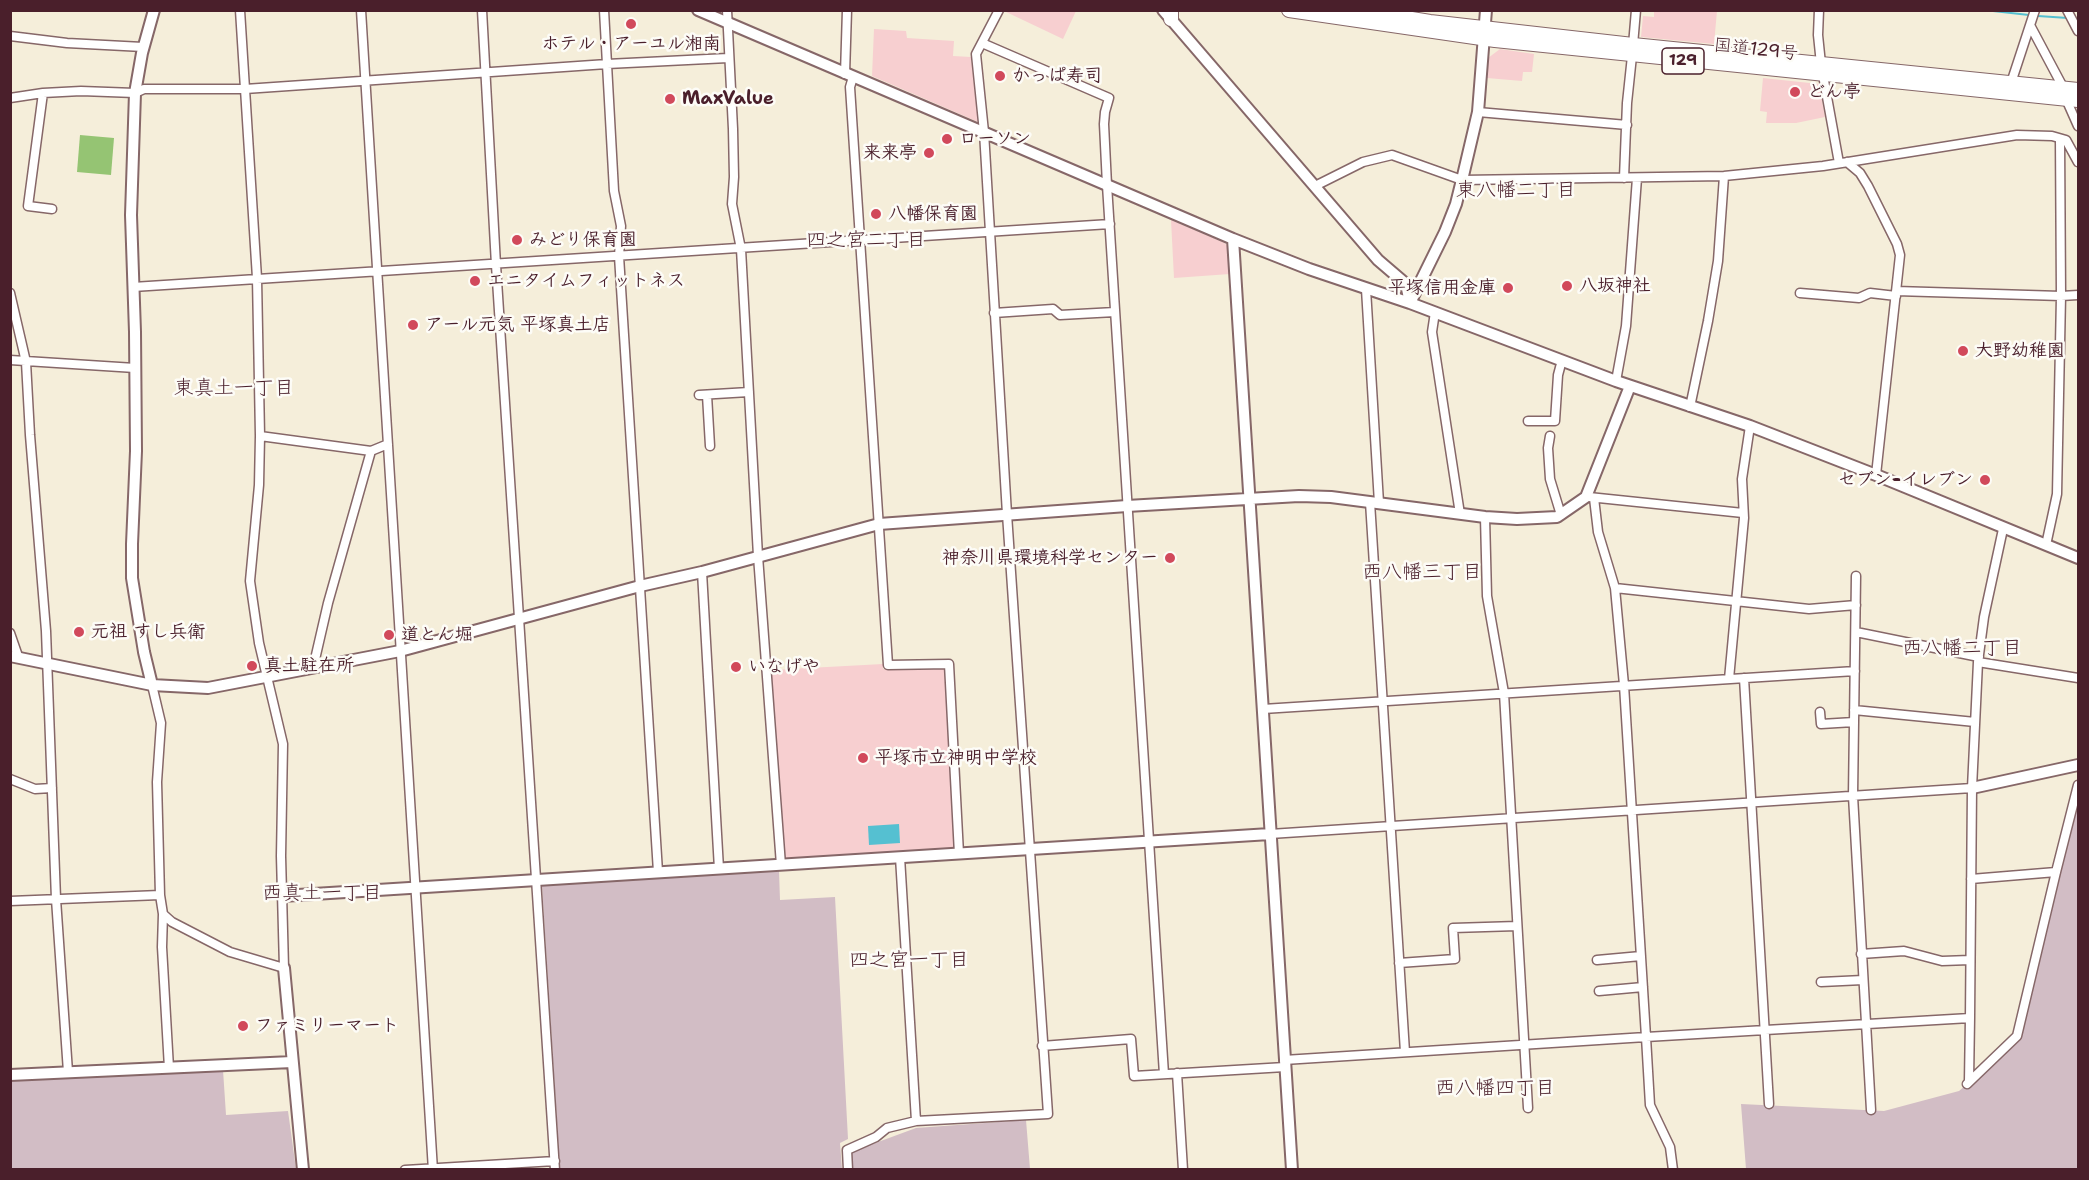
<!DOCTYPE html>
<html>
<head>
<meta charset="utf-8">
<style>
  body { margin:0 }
  #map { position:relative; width:2089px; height:1180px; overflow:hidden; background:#f5eeda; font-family:"Shantell Sans",sans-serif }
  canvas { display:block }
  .frame { position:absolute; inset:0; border:12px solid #4a1f2b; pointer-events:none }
</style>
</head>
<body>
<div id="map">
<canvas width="2089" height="1180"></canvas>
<div class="frame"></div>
</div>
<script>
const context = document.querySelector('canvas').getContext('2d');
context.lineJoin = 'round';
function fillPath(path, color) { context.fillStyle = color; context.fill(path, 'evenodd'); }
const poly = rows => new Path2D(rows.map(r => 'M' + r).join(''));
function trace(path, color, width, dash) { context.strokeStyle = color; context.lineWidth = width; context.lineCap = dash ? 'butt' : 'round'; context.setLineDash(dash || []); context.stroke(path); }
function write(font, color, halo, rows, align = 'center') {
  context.font = font + ' "Shantell Sans","Klee One",sans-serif'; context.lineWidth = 5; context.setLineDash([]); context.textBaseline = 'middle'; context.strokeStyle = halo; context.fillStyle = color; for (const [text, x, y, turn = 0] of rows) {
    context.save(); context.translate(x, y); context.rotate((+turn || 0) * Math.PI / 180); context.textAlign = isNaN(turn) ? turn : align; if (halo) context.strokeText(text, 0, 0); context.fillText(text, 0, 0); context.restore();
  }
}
fillPath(poly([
  [1004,11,1076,10,1076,11,1063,39],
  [1654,11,1717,11,1714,44,1641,37,1643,16,1654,17],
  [874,29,906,31,907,38,954,41,953,56,971,57,978,122,872,76],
  [1500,49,1534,54,1532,72,1523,72,1522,81,1487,78,1488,58],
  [1763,78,1819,84,1825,117,1796,123,1766,123,1767,112,1760,111],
  [1171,220,1223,242,1228,246,1230,274,1174,278],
  [883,664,883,669,941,666,944,668,956,846,954,848,784,860,781,857,771,670]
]), '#f7cfd0');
fillPath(poly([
  [2078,801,2078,1169,1746,1169,1741,1104,1884,1111,1959,1091,2020,1038],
  [779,871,780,900,835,897,848,1139,840,1143,842,1169,560,1169,542,886],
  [223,1070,226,1115,288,1111,296,1169,11,1169,10,1080],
  [1026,1120,1030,1169,852,1169,851,1152,916,1128]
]), '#d2bdc5');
fillPath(poly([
  [80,135,114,138,111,175,77,172]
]), '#95c473');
fillPath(poly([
  [899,824,900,843,869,845,868,826]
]), '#55c0d1');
trace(poly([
  [1984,10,2029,15],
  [2038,16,2068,18]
]), '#55c0d1', 2);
const minor = poly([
  [361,10,433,1170],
  [482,10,496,265,555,1170],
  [604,10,614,191,621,226,619,256,658,872],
  [727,10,733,129,734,177,732,204,741,249,758,556,781,865],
  [1819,10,1818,35,1821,64,1839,163],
  [2067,10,2078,31],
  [2031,27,2064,89],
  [10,36,67,43,143,47],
  [982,43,1109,98,1105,112,1104,124,1107,185,1164,1074],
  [1633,45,1636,10],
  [845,74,847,10],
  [853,77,850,87,888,665,949,664,959,854],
  [2011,83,2035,10],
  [43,93,28,206,52,209],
  [10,98,43,93,81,91,135,93,144,89,245,89,607,64,728,58],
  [2066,99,2078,126],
  [1478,112,1627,125],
  [1847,162,1860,173,1868,186,1897,244,1900,255,1876,475],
  [1624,178,1627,103,1632,56],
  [1315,186,1363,162,1392,155,1462,180,1724,176,1823,166,2017,135,2052,136,2066,140,2078,162],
  [133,287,1110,224],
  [1366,289,1379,503],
  [1896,291,2061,296,2078,295],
  [10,293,26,362,30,435,46,631,56,899,68,1072],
  [1800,293,1859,298,1870,293,1896,296],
  [1435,312,1432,332,1460,514],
  [994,313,1053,309,1060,315,1115,312],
  [10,360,135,368],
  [1616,381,1626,326,1637,178],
  [699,395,749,392],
  [707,395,710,446],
  [1690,407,1708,321,1718,261,1724,176],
  [1528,421,1555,421,1558,375,1562,360],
  [260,436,371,451],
  [1550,436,1548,448,1550,479,1561,515],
  [1589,497,1743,513],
  [1370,502,1405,1052],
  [1485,517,1487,596,1504,693,1528,1108],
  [2046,545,2057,494,2061,296,2060,139],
  [702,572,719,869],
  [1856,576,1853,796,1871,1110],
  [1615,588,1809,609,1856,605],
  [1856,632,1979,657],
  [10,633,18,656],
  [1978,662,2078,678],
  [313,668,328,603,371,451,388,444],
  [1744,678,1769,1104],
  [1729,679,1744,518,1742,479,1750,426],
  [152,685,161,723,157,782,160,895,163,914,172,922,230,952,284,968,281,856,283,744,259,643,250,581,259,485,260,436,257,278,240,10],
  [1263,709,1855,671],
  [1854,710,1975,722],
  [1820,712,1821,724,1854,722],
  [10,779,35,789,52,788],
  [1270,834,1972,788],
  [900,857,916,1121],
  [1971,879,2056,872],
  [10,901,160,895],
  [163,914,162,947,169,1068],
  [1861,954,1904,951,1942,961,1970,960],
  [1597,960,1641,956],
  [1399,963,1455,959,1453,928,1517,926],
  [1821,982,1863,980],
  [1599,991,1643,987],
  [1042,1046,1131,1039,1134,1076,1285,1067],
  [1284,1060,1646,1037,1624,685,1615,588,1598,532,1594,498],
  [1177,1073,1183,1170],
  [1969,1081,1970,1018],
  [1967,1084,2017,1036,2056,872,2078,785],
  [405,1170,555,1161],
  [848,1170,847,1150,876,1137,887,1128,916,1121,1048,1114,1007,514,984,132,976,54,999,10],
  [1673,1170,1670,1147,1650,1105,1646,1037,1970,1018,1972,788,1978,662,1984,617,2003,529]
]);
const tertiary = poly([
  [698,10,1233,239,1309,269,1410,303,1616,381,1750,426,1876,475,2078,558],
  [1163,10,1378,260,1406,284,1410,303],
  [1233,239,1292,1170],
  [1410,303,1445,232,1456,204,1462,180,1478,112,1486,10],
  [10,656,152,685,208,688,400,651,640,586,702,572,879,524,1127,506,1299,496,1331,497,1485,517,1517,519,1557,517,1586,497,1630,386],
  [152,685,144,652,132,578,132,544,136,451,135,332,131,215,135,93,142,53,154,10],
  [1972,788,2078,765],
  [282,896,1270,834],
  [284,968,303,1170],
  [10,1075,292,1062]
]);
const trunk = poly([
  [1289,10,1495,40,2078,100],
  [1356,10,1430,22,1633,45,2078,90],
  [1171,19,1171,10]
]);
trace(minor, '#866768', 11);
trace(tertiary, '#866768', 14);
trace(trunk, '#866768', 16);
trace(minor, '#fff', 8);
trace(tertiary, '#fff', 10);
trace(trunk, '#fff', 14);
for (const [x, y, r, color] of [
  [631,24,6,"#d1495b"],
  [1000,76,6,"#d1495b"],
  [1795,92,6,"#d1495b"],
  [670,99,6,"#d1495b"],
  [947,139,6,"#d1495b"],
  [929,153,6,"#d1495b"],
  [876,214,6,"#d1495b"],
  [517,240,6,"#d1495b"],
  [475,281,6,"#d1495b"],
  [1567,286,6,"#d1495b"],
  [1508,288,6,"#d1495b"],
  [413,325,6,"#d1495b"],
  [1963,351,6,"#d1495b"],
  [1985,480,6,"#d1495b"],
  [1170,558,6,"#d1495b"],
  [79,632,6,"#d1495b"],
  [389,635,6,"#d1495b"],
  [252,666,6,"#d1495b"],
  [736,667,6,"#d1495b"],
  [863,758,6,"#d1495b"],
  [243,1026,6,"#d1495b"]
]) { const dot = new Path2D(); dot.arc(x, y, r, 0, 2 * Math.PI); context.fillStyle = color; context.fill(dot); trace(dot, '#fdfcf7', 2); }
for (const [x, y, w] of [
  [1683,61,42]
]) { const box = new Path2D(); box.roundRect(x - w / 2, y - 13, w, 26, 4.5); context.fillStyle = '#fdfcf7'; context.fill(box); trace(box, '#4a1f2b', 1.5); }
write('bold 16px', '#4a1f2b', null, [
  ["129",1683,61]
]);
write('bold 18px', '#4a1f2b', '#fdfcf7', [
  ["ホテル・アーユル湘南",631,44,"center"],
  ["かっぱ寿司",1012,76],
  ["どん亭",1807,92],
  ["MaxValue",682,99],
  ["ローソン",959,139],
  ["来来亭",917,153,"right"],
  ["八幡保育園",888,214],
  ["みどり保育園",529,240],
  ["エニタイムフィットネス",487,281],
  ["八坂神社",1579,286],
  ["平塚信用金庫",1496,288,"right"],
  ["アール元気 平塚真土店",425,325],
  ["大野幼稚園",1975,351],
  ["セブン-イレブン",1973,480,"right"],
  ["神奈川県環境科学センター",1158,558,"right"],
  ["元祖 すし兵衛",91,632],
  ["道とん堀",401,635],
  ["真土駐在所",264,666],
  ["いなげや",748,667],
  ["平塚市立神明中学校",875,758],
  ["ファミリーマート",255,1026]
], 'left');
write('18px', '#4a1f2b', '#fdfcf7', [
  ["国道129号",1756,50,6]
]);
write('20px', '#4a1f2b', '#fdfcf7', [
  ["東八幡二丁目",1516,191],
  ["四之宮二丁目",866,241],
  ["東真土一丁目",234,389],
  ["西八幡三丁目",1422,573],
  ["西八幡二丁目",1962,649],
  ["西真土一丁目",322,894],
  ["四之宮一丁目",909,961],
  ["西八幡四丁目",1495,1089]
]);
</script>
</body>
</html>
